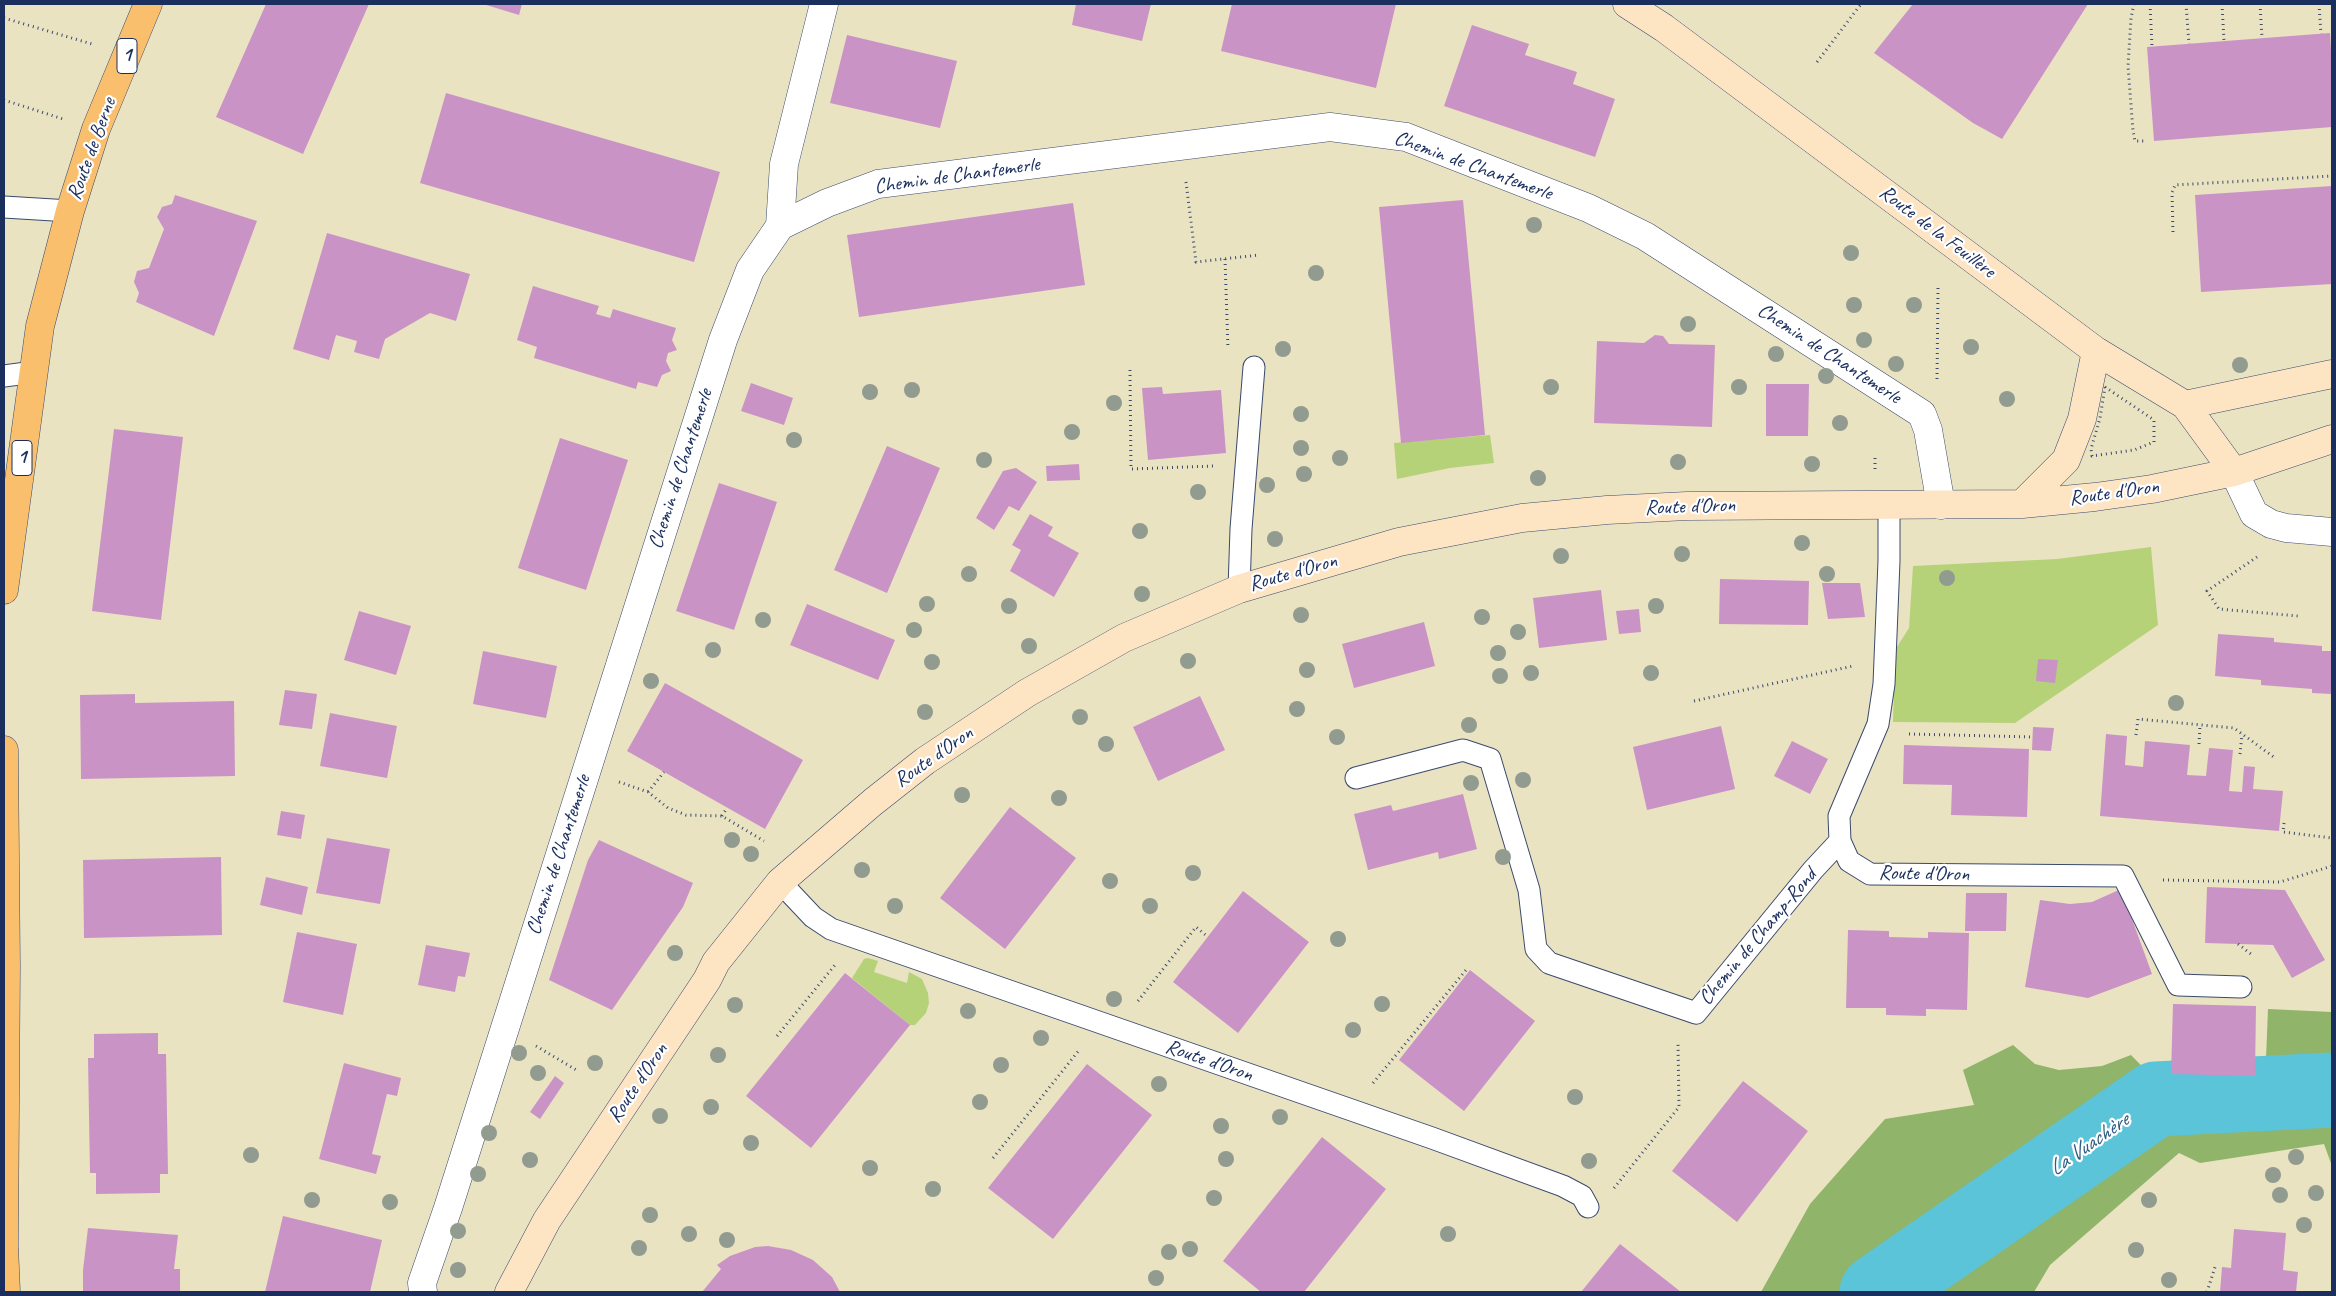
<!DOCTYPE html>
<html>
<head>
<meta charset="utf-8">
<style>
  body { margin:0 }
  #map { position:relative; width:2336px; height:1296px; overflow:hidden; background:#eae3c2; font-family:Caveat,sans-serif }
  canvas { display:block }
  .frame { position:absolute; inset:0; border:5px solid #1b2f5e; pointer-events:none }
</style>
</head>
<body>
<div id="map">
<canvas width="2336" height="1296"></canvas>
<div class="frame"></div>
</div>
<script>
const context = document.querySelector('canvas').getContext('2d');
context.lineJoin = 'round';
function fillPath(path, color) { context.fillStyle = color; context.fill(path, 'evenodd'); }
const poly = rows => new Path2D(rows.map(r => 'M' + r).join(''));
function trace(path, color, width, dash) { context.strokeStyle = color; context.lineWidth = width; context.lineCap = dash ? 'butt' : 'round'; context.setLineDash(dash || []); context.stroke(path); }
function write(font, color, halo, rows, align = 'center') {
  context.font = font + ' Caveat,sans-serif'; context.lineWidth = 4.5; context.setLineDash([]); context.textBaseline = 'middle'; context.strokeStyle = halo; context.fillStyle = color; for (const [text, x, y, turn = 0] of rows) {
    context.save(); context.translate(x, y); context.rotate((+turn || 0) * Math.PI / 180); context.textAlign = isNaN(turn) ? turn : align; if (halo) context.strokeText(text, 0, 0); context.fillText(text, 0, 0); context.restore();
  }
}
fillPath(poly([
  [1490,435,1494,463,1450,468,1397,479,1394,443],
  [2151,547,2158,625,2015,723,1893,722,1895,650,1909,628,1913,566,2057,559],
  [868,958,878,961,874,972,907,983,909,972,922,979,928,993,929,1003,926,1013,915,1025,910,1025,852,978,864,959]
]), '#b5d279');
fillPath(poly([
  [2268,1009,2332,1012,2332,1166,2324,1144,2200,1163,2179,1153,2050,1265,2034,1292,1761,1292,1810,1204,1885,1119,1974,1105,1963,1070,2013,1045,2035,1064,2059,1070,2102,1066,2131,1055,2163,1088,2265,1084]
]), '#90b469');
trace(poly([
  [1877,1292,2156,1099,2332,1090]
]), '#5bc4d8', 75);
fillPath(poly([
  [266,4,369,4,303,154,216,117],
  [483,4,522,4,519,15],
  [1076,4,1151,4,1142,41,1072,25],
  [1232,4,1396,4,1376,88,1221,51],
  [1913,4,2088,4,2002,139,1973,123,1874,53],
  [1472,25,1529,44,1525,55,1577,72,1573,84,1615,99,1595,157,1444,106],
  [2330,33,2332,69,2332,127,2154,141,2147,47],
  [847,35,957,61,940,128,830,103],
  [446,93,720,172,694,262,420,183],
  [2332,186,2332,284,2201,292,2195,195],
  [175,195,257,221,214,336,136,302,139,293,134,282,137,271,149,268,164,229,157,217,162,207,172,204],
  [1463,200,1485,435,1401,443,1379,207],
  [1073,203,1085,285,859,317,847,235],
  [327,233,470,274,456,321,430,313,385,339,379,359,354,352,357,341,336,335,329,360,293,349],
  [533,286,599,306,596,314,610,318,613,309,676,328,672,340,677,350,668,353,666,361,671,371,662,375,657,387,638,382,636,389,534,358,537,347,517,340],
  [1655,335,1663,336,1669,344,1715,345,1712,427,1594,423,1597,341,1644,343],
  [751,383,793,398,784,425,741,411],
  [1766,384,1809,384,1808,436,1766,436],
  [1162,387,1163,394,1221,390,1226,453,1148,460,1142,388],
  [114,429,183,437,161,620,92,611],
  [560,438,628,460,586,590,518,568],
  [887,446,940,468,887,593,834,570],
  [1079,464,1080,480,1047,481,1046,466],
  [1016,468,1037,482,1019,511,1009,506,994,530,976,518,1003,471],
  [719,483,777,502,734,630,676,611],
  [1030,514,1053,527,1048,536,1079,553,1054,597,1010,571,1021,550,1012,545],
  [1720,579,1809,581,1808,625,1719,624],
  [1822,583,1860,583,1865,617,1828,619],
  [1601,590,1607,640,1539,648,1533,598],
  [807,604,895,640,878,680,790,645],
  [1639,609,1641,632,1619,634,1616,611],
  [359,611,411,626,396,675,344,660],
  [1424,622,1435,666,1354,688,1342,644],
  [2218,634,2274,638,2274,642,2322,646,2322,651,2332,651,2332,694,2312,693,2312,689,2261,685,2261,680,2215,676],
  [483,651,557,666,546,718,473,704],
  [2038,659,2058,660,2055,683,2036,681],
  [665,683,803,760,765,829,627,751],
  [285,690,317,694,312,729,279,725],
  [135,694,135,703,234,701,235,776,81,779,80,695],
  [1200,696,1225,750,1158,781,1133,727],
  [330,713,397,726,387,778,320,766],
  [1721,726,1735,789,1647,810,1633,747],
  [2033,727,2054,728,2051,751,2032,750],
  [2106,734,2127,736,2125,765,2143,767,2145,741,2190,745,2187,775,2206,776,2209,748,2233,750,2229,791,2242,792,2244,766,2255,767,2253,789,2283,791,2279,831,2100,816],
  [1792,741,1828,759,1810,794,1774,776],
  [1904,745,2029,749,2027,817,1951,815,1952,785,1903,784],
  [1463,794,1477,849,1439,859,1438,852,1368,870,1354,814,1391,805,1393,811],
  [1010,807,1076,858,1005,949,940,898],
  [281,811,305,815,301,839,277,835],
  [327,838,390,849,380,904,316,893],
  [599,840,693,883,683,907,612,1010,549,980,588,860],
  [221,857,222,935,84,938,83,860],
  [266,877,308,887,302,915,260,905],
  [2207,887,2285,890,2325,960,2292,978,2273,945,2205,943],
  [2121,889,2152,974,2088,998,2025,987,2040,900,2070,904,2092,902],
  [1243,891,1309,942,1238,1033,1173,982],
  [1966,893,2007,893,2006,931,1965,931],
  [1848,930,1889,931,1889,937,1928,938,1928,932,1969,933,1967,1010,1926,1009,1926,1016,1886,1015,1886,1008,1846,1008],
  [297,932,357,944,343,1015,283,1002],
  [426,945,470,953,465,977,458,976,455,992,418,985],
  [1470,970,1535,1021,1464,1111,1399,1060],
  [845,973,910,1025,811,1148,746,1096],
  [2173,1004,2256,1006,2255,1076,2171,1074],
  [158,1033,158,1054,166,1054,168,1174,160,1174,160,1193,96,1194,96,1173,90,1173,88,1058,94,1058,94,1034],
  [344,1063,401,1078,397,1096,387,1094,372,1154,381,1156,376,1174,319,1159],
  [1087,1064,1152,1115,1053,1239,988,1188],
  [555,1076,564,1083,540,1119,530,1112],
  [1743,1081,1808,1131,1737,1222,1672,1171],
  [1322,1137,1386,1189,1304,1292,1261,1292,1223,1261],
  [283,1216,382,1240,370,1292,265,1292],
  [88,1228,178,1235,174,1269,180,1269,180,1292,83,1292,83,1270],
  [2234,1229,2286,1233,2283,1270,2298,1272,2296,1292,2220,1292,2222,1267,2231,1268],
  [1620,1244,1681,1292,1581,1292],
  [768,1246,791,1250,813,1260,832,1277,840,1292,702,1292,721,1269,717,1265,730,1256,755,1247]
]), '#ca93c6');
const lane = poly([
  [4,207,70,211],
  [4,376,34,372],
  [1889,504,1889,561,1884,684,1878,724,1839,816,1840,841,1849,861,1870,874,2123,876,2178,985,2241,987],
  [1239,589,1241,529,1254,367],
  [1356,778,1463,750,1490,759,1529,890,1536,949,1549,963,1696,1013,1813,870,1840,841],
  [780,882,813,917,831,929,1432,1138,1563,1186,1582,1196,1588,1207]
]);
const street = poly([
  [780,226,784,164,824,4],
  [2234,472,2254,514,2271,524,2286,528,2332,532],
  [423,1292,422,1283,448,1208,723,340,750,270,780,226,827,203,878,184,1330,127,1406,137,1588,208,1645,236,1922,414,1928,430,1941,505]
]);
const secondary = poly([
  [1627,4,1664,28,2096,351,2185,405,2234,472],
  [2185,405,2332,374],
  [2022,504,2066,460,2082,419,2096,351],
  [509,1292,547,1220,707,980,716,962,780,882,873,802,925,761,1027,693,1124,638,1239,589,1399,542,1522,518,1607,510,1687,506,2022,504,2095,497,2152,489,2234,472,2332,439]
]);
const primary = poly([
  [4,590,40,326,70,211,96,129,148,4],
  [4,750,6,967,4,1246,6,1292]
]);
trace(lane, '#3a4a6d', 23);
trace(street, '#3a4a6d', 29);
trace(secondary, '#3a4a6d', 29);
trace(primary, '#3a4a6d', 29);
trace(poly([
  [2134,4,2131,18,2128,66,2133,131,2135,141,2144,141],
  [2150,4,2152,47],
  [2186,4,2189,44],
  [2222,4,2224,41],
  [2260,4,2262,38],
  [2319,4,2321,34],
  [4,18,92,44],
  [1817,62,1861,4],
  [4,100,63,119],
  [1186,182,1196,262,1259,255],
  [2173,232,2172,193,2175,185,2332,176],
  [1225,259,1228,349],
  [1130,370,1131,469,1214,466],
  [1937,379,1938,288],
  [2105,387,2154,420,2154,442,2134,450,2092,456,2091,449,2100,418,2105,387],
  [1875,469,1875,457],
  [2257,557,2207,591,2219,609,2298,616],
  [1694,701,1853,666],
  [1909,734,2033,737],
  [2136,735,2138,719,2234,728,2275,758],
  [2199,744,2200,725],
  [2240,754,2242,734],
  [619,782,648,792,668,808,686,815,722,816,764,841],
  [648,792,664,772],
  [722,816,727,808],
  [2284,823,2283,832,2332,838],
  [2163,880,2280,882,2332,866],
  [2238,944,2251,954],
  [1138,1001,1196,927,1208,937],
  [777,1036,835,965],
  [536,1046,578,1071],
  [1373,1083,1466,970],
  [993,1158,1080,1049],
  [1614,1188,1679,1107,1678,1042],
  [2207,1292,2216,1264]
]), '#3a4a6d', 3, [1, 4]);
trace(lane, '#fff', 21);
trace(street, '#fff', 28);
trace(secondary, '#fde5c4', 28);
trace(primary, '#f9bf6c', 28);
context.fillStyle = '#919b8f';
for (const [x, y] of [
  [1534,225],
  [1851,253],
  [1316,273],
  [1854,305],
  [1914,305],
  [1688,324],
  [1864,340],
  [1971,347],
  [1283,349],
  [1776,354],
  [1896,364],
  [2240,365],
  [1826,376],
  [1551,387],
  [1739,387],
  [912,390],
  [870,392],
  [2007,399],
  [1114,403],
  [1301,414],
  [1840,423],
  [1072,432],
  [794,440],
  [1301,448],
  [1340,458],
  [984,460],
  [1678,462],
  [1812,464],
  [1304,474],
  [1538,478],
  [1267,485],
  [1198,492],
  [1140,531],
  [1275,539],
  [1802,543],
  [1682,554],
  [1561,556],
  [969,574],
  [1827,574],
  [1947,578],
  [1142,594],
  [927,604],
  [1009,606],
  [1656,606],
  [1301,615],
  [1482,617],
  [763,620],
  [914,630],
  [1518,632],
  [1029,646],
  [713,650],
  [1498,653],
  [1188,661],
  [932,662],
  [1307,670],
  [1531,673],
  [1651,673],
  [1500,676],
  [651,681],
  [2176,703],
  [1297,709],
  [925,712],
  [1080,717],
  [1469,725],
  [1337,737],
  [1106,744],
  [1523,780],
  [1471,783],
  [962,795],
  [1059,798],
  [732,840],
  [751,854],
  [1503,857],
  [862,870],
  [1193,873],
  [1110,881],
  [895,906],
  [1150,906],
  [1338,939],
  [675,953],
  [1114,999],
  [1382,1004],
  [735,1005],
  [968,1011],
  [1353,1030],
  [1041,1038],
  [519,1053],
  [718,1055],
  [595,1063],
  [1001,1065],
  [538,1073],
  [1159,1084],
  [1575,1097],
  [980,1102],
  [711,1107],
  [660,1116],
  [1280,1117],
  [1221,1126],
  [489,1133],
  [751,1143],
  [251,1155],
  [2296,1157],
  [1226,1159],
  [530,1160],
  [1589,1161],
  [870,1168],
  [478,1174],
  [2273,1175],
  [933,1189],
  [2316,1193],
  [2280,1195],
  [1214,1198],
  [312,1200],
  [2149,1200],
  [390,1202],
  [650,1215],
  [2304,1225],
  [458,1231],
  [689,1234],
  [1448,1234],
  [727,1240],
  [639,1248],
  [1190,1249],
  [2136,1250],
  [1169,1252],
  [458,1270],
  [1156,1278],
  [2169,1280]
]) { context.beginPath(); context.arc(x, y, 8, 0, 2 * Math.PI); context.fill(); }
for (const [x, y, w] of [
  [127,56,20],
  [22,458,20]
]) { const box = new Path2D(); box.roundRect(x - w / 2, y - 17.5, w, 35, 4); context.fillStyle = '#fff'; context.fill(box); trace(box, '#1b2f5e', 1); }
write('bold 20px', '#1b2f5e', null, [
  ["1",127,56],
  ["1",22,458]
]);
write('21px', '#1b2f5e', '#fff', [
  ["Route de Berne",92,149,-70],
  ["Chemin de Chantemerle",1473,166,20],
  ["Chemin de Chantemerle",957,176,-8],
  ["Route de la Feuillère",1937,232,37],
  ["Chemin de Chantemerle",1829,354,33],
  ["Chemin de Chantemerle",681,469,-72],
  ["Route d'Oron",2114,493,-8],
  ["Route d'Oron",1690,507,-2],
  ["Route d'Oron",1293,573,-16],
  ["Route d'Oron",934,757,-35],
  ["Chemin de Chantemerle",559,855,-72],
  ["Route d'Oron",1924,874,1],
  ["Chemin de Champ-Rond",1758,937,-50],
  ["Route d'Oron",1209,1061,19],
  ["Route d'Oron",638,1083,-56]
]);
write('italic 22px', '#2e5c83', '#fff', [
  ["La Vuachère",2089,1145,-35]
]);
</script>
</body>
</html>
